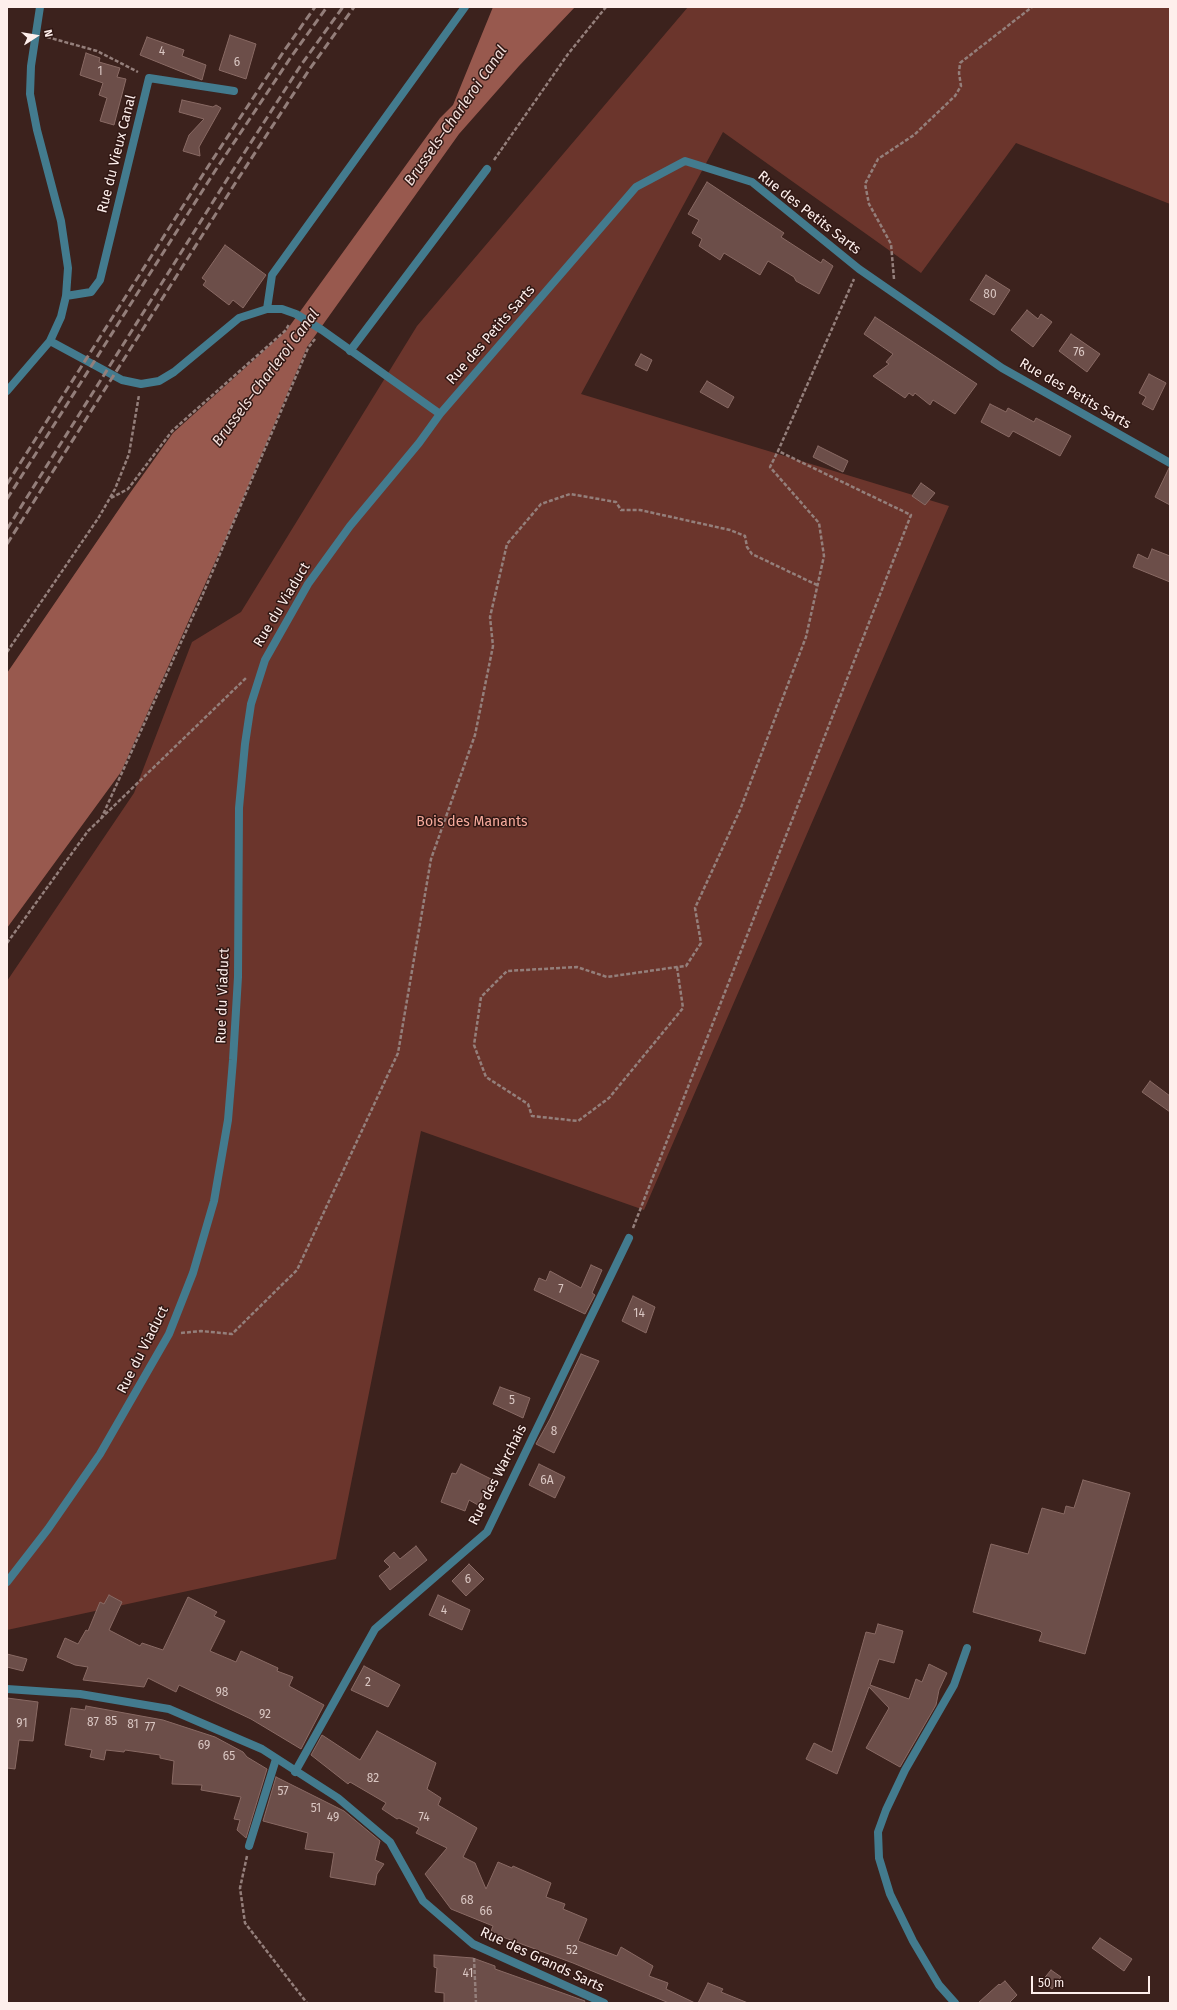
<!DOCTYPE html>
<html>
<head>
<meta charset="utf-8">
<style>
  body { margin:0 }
  #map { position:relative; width:1177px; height:2010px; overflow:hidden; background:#3c221d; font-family:"Fira Sans",sans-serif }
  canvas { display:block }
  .frame { position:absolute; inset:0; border:8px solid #feefec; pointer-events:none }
  .north { position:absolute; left:16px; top:16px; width:40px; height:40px; -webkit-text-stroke:3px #311814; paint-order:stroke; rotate:78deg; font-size:11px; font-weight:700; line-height:16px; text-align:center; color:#feefec }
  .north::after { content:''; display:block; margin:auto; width:14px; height:18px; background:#feefec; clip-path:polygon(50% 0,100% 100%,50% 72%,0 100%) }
  .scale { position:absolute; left:1031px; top:1976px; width:119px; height:18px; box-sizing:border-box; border:2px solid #feefec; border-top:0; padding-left:5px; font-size:12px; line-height:14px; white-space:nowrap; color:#feefec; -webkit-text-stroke:3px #311814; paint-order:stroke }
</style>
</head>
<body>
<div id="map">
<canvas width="1177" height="2010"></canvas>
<div class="frame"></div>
<div class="north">N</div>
<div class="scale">50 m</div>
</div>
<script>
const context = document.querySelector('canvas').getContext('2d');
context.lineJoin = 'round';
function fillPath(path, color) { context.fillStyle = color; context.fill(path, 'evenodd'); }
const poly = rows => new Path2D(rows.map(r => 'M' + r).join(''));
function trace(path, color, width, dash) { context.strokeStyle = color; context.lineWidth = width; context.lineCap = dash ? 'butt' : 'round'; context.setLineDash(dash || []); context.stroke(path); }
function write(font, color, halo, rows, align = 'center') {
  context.font = font + ' "Fira Sans",sans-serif'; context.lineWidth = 3; context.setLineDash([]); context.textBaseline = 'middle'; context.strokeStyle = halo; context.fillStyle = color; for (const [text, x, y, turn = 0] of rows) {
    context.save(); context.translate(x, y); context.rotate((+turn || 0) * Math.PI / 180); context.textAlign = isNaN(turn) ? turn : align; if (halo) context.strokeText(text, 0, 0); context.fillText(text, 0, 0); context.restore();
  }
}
fillPath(poly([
  [688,7,1170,7,1170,204,1016,143,921,273,723,132,581,394,949,506,644,1210,421,1131,336,1559,7,1630,7,981,134,793,192,642,241,612,417,326]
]), '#6b352c');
fillPath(poly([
  [493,7,575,7,519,66,459,134,307,347,232,524,121,772,7,928,7,673,130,493,173,433,286,331,440,118,453,105]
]), '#98594e');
const building = poly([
  [230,35,256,44,246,79,219,70,230,35],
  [147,37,184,50,182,56,206,65,202,80,140,55,147,37],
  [86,53,100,58,99,62,120,68,117,77,126,79,114,125,100,121,107,98,99,95,103,83,80,75,86,53],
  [182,100,213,107,216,105,221,108,199,147,200,156,183,151,189,135,204,119,179,112,182,100],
  [707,182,784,233,781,237,821,263,823,259,833,266,819,294,796,281,794,277,768,261,760,275,724,253,720,260,699,246,702,239,692,233,699,220,688,214,707,182],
  [225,245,266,275,243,308,233,300,229,305,203,285,206,281,202,278,225,245],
  [986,275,1010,290,994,315,970,300,986,275],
  [1027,310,1038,319,1041,314,1052,322,1033,347,1011,330,1027,310],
  [875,317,977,384,955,414,933,400,930,405,915,393,913,396,909,393,905,398,873,376,889,364,886,362,893,354,864,334,875,317],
  [1071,334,1100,354,1087,372,1059,351,1071,334],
  [641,354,652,360,647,371,635,365,641,354],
  [1149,374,1166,383,1153,410,1142,404,1146,397,1139,393,1149,374],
  [707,381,734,397,728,408,700,392,707,381],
  [990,404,1006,412,1008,408,1034,422,1036,418,1071,436,1060,456,1013,431,1009,437,981,422,990,404],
  [818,446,848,461,843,472,813,457,818,446],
  [1169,468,1170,468,1170,505,1155,497,1169,468],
  [921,483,935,493,925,505,912,496,921,483],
  [1152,549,1170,556,1170,582,1133,567,1138,554,1148,559,1152,549],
  [1150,1081,1170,1096,1170,1112,1142,1092,1150,1081],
  [591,1265,602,1270,592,1293,595,1295,585,1314,534,1290,539,1278,546,1281,550,1271,581,1288,591,1265],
  [633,1296,655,1307,646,1333,622,1321,633,1296],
  [581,1354,599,1361,554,1453,536,1444,550,1419,581,1354],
  [500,1387,530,1398,523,1418,493,1404,500,1387],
  [461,1464,491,1479,478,1505,469,1500,465,1511,441,1502,452,1473,456,1474,461,1464],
  [539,1464,565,1477,555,1498,529,1485,539,1464],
  [1083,1480,1130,1493,1085,1654,1039,1641,1042,1633,1040,1631,973,1612,991,1544,1028,1554,1042,1508,1064,1514,1066,1506,1074,1508,1083,1480],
  [416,1546,427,1560,390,1590,379,1576,390,1567,384,1561,394,1552,400,1559,416,1546],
  [469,1564,484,1579,466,1596,452,1581,469,1564],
  [109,1595,122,1602,109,1630,140,1646,142,1643,163,1650,188,1597,217,1612,214,1616,225,1621,210,1651,236,1662,241,1651,278,1668,277,1671,293,1677,289,1686,324,1705,301,1749,251,1719,179,1685,176,1692,148,1678,144,1687,83,1680,88,1667,75,1665,57,1657,65,1638,78,1644,86,1630,88,1631,100,1602,104,1604,109,1595],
  [438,1595,470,1610,462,1630,429,1615,438,1595],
  [878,1624,903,1631,894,1663,879,1659,870,1685,909,1699,916,1679,922,1682,929,1664,947,1673,939,1690,936,1705,900,1767,866,1748,889,1708,869,1687,837,1774,806,1759,814,1743,832,1752,866,1632,875,1634,878,1624],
  [7,1654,27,1659,23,1671,7,1667,7,1654],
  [364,1666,400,1685,388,1707,351,1690,364,1666],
  [7,1698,38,1702,33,1741,19,1740,15,1769,7,1768,7,1698],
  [86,1706,163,1720,215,1737,243,1752,247,1757,267,1769,246,1838,237,1830,240,1820,234,1819,241,1797,201,1790,202,1785,172,1784,174,1761,160,1758,160,1755,125,1750,124,1752,106,1750,104,1760,90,1757,92,1750,65,1745,71,1708,85,1710,86,1706],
  [377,1731,436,1763,427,1789,441,1798,438,1805,477,1828,463,1857,475,1863,486,1889,498,1862,512,1868,513,1866,551,1883,546,1897,565,1904,563,1909,587,1919,578,1941,617,1956,621,1947,653,1966,649,1976,668,1983,666,1989,695,2003,669,2003,573,1963,500,1936,491,1931,493,1926,451,1909,425,1874,447,1848,416,1833,419,1828,399,1818,397,1819,382,1809,386,1803,350,1782,348,1784,311,1755,322,1735,360,1760,377,1731],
  [276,1777,344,1811,380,1841,375,1860,384,1864,377,1874,375,1885,330,1877,334,1853,305,1849,308,1833,263,1821,276,1777],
  [1100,1938,1132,1959,1124,1971,1092,1948,1100,1938],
  [434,1955,473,1958,495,1966,495,1969,585,2001,584,2003,444,2003,444,1993,435,1992,437,1968,434,1967,434,1955],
  [1051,1970,1061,1977,1052,1989,1042,1981,1051,1970],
  [1005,1981,1017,1995,1009,2003,978,2003,999,1984,1000,1985,1005,1981],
  [708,1983,723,1989,721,1992,748,2003,698,2003,708,1983]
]);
fillPath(building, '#6c4e49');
trace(building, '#896a64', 1);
trace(poly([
  [47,37,97,51,138,72],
  [494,160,568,54,606,7],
  [894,279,891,244,869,204,865,184,878,159,914,135,955,96,961,86,959,73,960,63,1032,7],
  [111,498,128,489,172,431,286,330,289,324],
  [7,652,99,517,115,489,129,454,139,395],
  [101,819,202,596,308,348,315,339],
  [7,943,88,831,246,678],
  [677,967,683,1008,609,1098,578,1121,532,1116,528,1104,486,1077,474,1045,481,997,507,971,577,967,607,977,677,967,686,966,701,943,695,908,740,810,806,637,824,556,819,523,770,467,778,451],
  [633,1228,911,515,778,451,854,279],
  [181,1333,201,1331,232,1334,297,1270,398,1053,431,859,475,735,493,646,490,617,507,544,541,504,570,494,616,502,621,510,640,510,730,530,745,536,747,547,752,554,817,585],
  [247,1856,240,1888,245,1923,307,2003],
  [474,1958,476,2003]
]), '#947f7b', 2.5, [4, 2]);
trace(poly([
  [267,309,272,275,465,7],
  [350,351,487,169],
  [249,1846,276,1759],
  [955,2003,939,1985,913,1941,890,1894,879,1858,878,1832,886,1810,905,1770,954,1685,967,1648]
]), '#437b8e', 8);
trace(poly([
  [66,296,91,292,100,280,149,78,234,91],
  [50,341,122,380,141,384,159,381,174,372,239,318,267,309,282,309,296,314,322,330,440,414],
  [7,391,50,341,61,317,66,296,68,268,61,221,37,130,30,94,31,66,40,7],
  [7,1582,48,1529,100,1454,169,1334,193,1273,214,1201,228,1120,233,1060,238,977,239,808,245,744,251,704,265,660,308,584,350,526,419,443,440,414,636,187,685,161,752,182,859,269,1002,368,1170,463],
  [7,1689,80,1694,169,1709,262,1749,338,1798,390,1842,423,1901,473,1944,604,2003],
  [295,1772,375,1629,487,1532,629,1238]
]), '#437b8e', 8);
trace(poly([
  [7,484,209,165,284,51,315,7],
  [7,499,215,171,291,57,327,7],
  [7,529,228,178,301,65,343,7],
  [7,544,236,182,309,70,354,7]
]), '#937e7a', 3, [8, 4]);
write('12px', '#dac7c3', null, [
  ["4",162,52],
  ["6",237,63],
  ["1",100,72],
  ["80",990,295],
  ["76",1079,353],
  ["7",561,1290],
  ["14",639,1314],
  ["5",512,1401],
  ["8",554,1432],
  ["6A",547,1481],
  ["6",468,1580],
  ["4",444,1611],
  ["2",368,1683],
  ["98",222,1693],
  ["92",265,1715],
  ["85",111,1722],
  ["87",93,1723],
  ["91",22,1724],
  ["81",133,1725],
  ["77",150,1728],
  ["69",204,1746],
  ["65",229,1757],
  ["82",373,1779],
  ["57",283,1792],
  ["51",316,1809],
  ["49",333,1818],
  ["74",424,1818],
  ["68",467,1901],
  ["66",486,1912],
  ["52",572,1951],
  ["41",468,1974]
]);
write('14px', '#feefec', '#311814', [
  ["Rue du Vieux Canal",117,154,-76],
  ["Rue des Petits Sarts",809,213,38],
  ["Rue des Petits Sarts",491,335,-49],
  ["Rue des Petits Sarts",1075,394,30],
  ["Rue du Viaduct",282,605,-59],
  ["Rue du Viaduct",223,996,-88],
  ["Rue du Viaduct",143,1350,-63],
  ["Rue des Warchais",498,1475,-63],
  ["Rue des Grands Sarts",542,1960,25]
]);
write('14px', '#f7ab9d', '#311814', [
  ["Bois des Manants",472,822]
]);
write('italic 15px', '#f3dfdb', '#311814', [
  ["Brussels–Charleroi Canal",456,116,-55],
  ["Brussels–Charleroi Canal",266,378,-53]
]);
</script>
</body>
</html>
